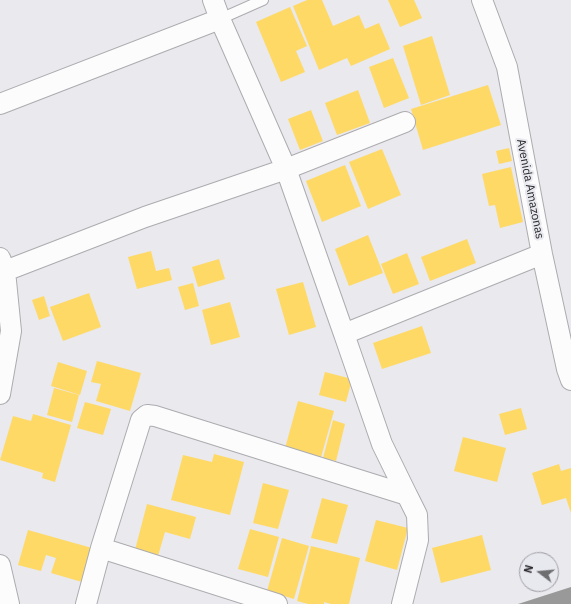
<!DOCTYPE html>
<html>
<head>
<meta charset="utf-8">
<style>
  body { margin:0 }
  #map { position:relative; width:571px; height:604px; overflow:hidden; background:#e9e9ee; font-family:"IBM Plex Sans",sans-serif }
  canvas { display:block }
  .north { position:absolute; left:519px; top:552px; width:40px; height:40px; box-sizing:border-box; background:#e8e8ef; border:1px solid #9c9ca2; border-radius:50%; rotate:286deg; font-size:11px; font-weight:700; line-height:16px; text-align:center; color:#2b2b2e }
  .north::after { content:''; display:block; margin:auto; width:14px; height:18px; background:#6e6e71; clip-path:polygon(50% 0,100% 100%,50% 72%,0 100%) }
</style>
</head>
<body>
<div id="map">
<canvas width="571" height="604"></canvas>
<div class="north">N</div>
</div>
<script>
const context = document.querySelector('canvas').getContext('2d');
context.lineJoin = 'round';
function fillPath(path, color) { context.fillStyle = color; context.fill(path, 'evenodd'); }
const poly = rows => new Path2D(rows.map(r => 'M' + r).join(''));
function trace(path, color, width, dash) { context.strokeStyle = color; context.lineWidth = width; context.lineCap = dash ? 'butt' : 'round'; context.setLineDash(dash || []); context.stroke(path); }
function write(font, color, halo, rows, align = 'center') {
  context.font = font + ' "IBM Plex Sans",sans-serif'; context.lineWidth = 4; context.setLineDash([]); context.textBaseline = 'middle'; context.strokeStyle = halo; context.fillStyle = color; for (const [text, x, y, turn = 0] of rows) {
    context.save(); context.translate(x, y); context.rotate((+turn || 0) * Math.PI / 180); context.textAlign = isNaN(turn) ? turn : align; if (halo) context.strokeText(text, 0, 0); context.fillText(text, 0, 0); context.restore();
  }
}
fillPath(poly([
  [307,0,322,0,333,26,359,15,365,29,379,23,390,49,351,66,347,58,319,70,293,6],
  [388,0,414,0,422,18,400,27],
  [290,7,307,46,296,51,305,72,281,82,256,22],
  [432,36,450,95,421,105,403,46],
  [393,58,409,98,384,108,369,67],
  [488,85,501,125,423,150,411,109],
  [358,90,370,123,337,135,325,103],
  [311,110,323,141,300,150,288,119],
  [509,148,512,161,499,164,496,151],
  [382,149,401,195,368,209,349,162],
  [345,165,361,206,322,222,306,181],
  [511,167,523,222,500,228,495,205,489,206,482,174],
  [368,235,383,273,349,286,335,249],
  [467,239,476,263,430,281,421,257],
  [151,251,156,271,169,268,172,280,137,289,128,257],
  [407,253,419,284,393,294,381,264],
  [219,259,225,279,198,287,192,267],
  [303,282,316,327,289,335,276,289],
  [193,283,199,306,185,310,178,287],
  [89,293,101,327,63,341,50,307],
  [44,296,50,316,39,320,32,300],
  [230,302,240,337,211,345,202,310],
  [422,326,431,353,382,369,373,343],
  [97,361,141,373,130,411,96,401,101,384,91,382],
  [58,362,87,371,80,395,51,386],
  [325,372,352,379,346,402,319,395],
  [54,388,79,395,72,422,47,415],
  [298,401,334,411,320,461,284,452],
  [85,402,111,409,103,435,77,428],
  [521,408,527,429,505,435,499,414],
  [33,414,71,425,55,482,42,478,43,473,0,460,13,416,31,421],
  [333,420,345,424,336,461,323,458],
  [463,437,506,448,497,482,454,471],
  [214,454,244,462,230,515,171,500,183,455,212,462],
  [559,464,561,471,571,468,571,513,566,498,542,505,532,473],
  [263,483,289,490,278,529,253,523],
  [322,498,348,505,337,544,311,538],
  [147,504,196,517,190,539,165,532,158,556,135,550],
  [376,520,408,528,397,570,365,561],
  [250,529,279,537,268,577,238,569],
  [28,530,92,548,82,582,51,573,56,558,46,555,41,571,18,565],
  [482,535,491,570,441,583,432,548],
  [282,538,309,546,294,599,267,591],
  [311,546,360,558,349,604,331,604,324,602,324,604,308,604,297,601]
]), '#ffd966');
fillPath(poly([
  [571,587,571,604,518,604]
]), '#999');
const service = poly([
  [220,19,263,0]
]);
const minor = poly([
  [213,0,220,19,286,169,344,334,542,254],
  [482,0,507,67,542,254,567,369,571,380],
  [0,104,220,19],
  [0,258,5,271,11,331,0,394],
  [5,271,145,217,286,169,405,122],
  [344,334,382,444,407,495],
  [101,548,277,604],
  [0,565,9,604],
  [86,604,101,548,141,420,147,415,155,416,407,495,417,515,418,540,402,604]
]);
trace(service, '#acacb0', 12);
trace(minor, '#acacb0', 22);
trace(service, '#fcfcfc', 10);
trace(minor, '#fcfcfc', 20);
write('12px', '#2b2b2e', '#e8e8ef', [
  ["Avenida Amazonas",530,189,79]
]);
</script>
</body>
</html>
